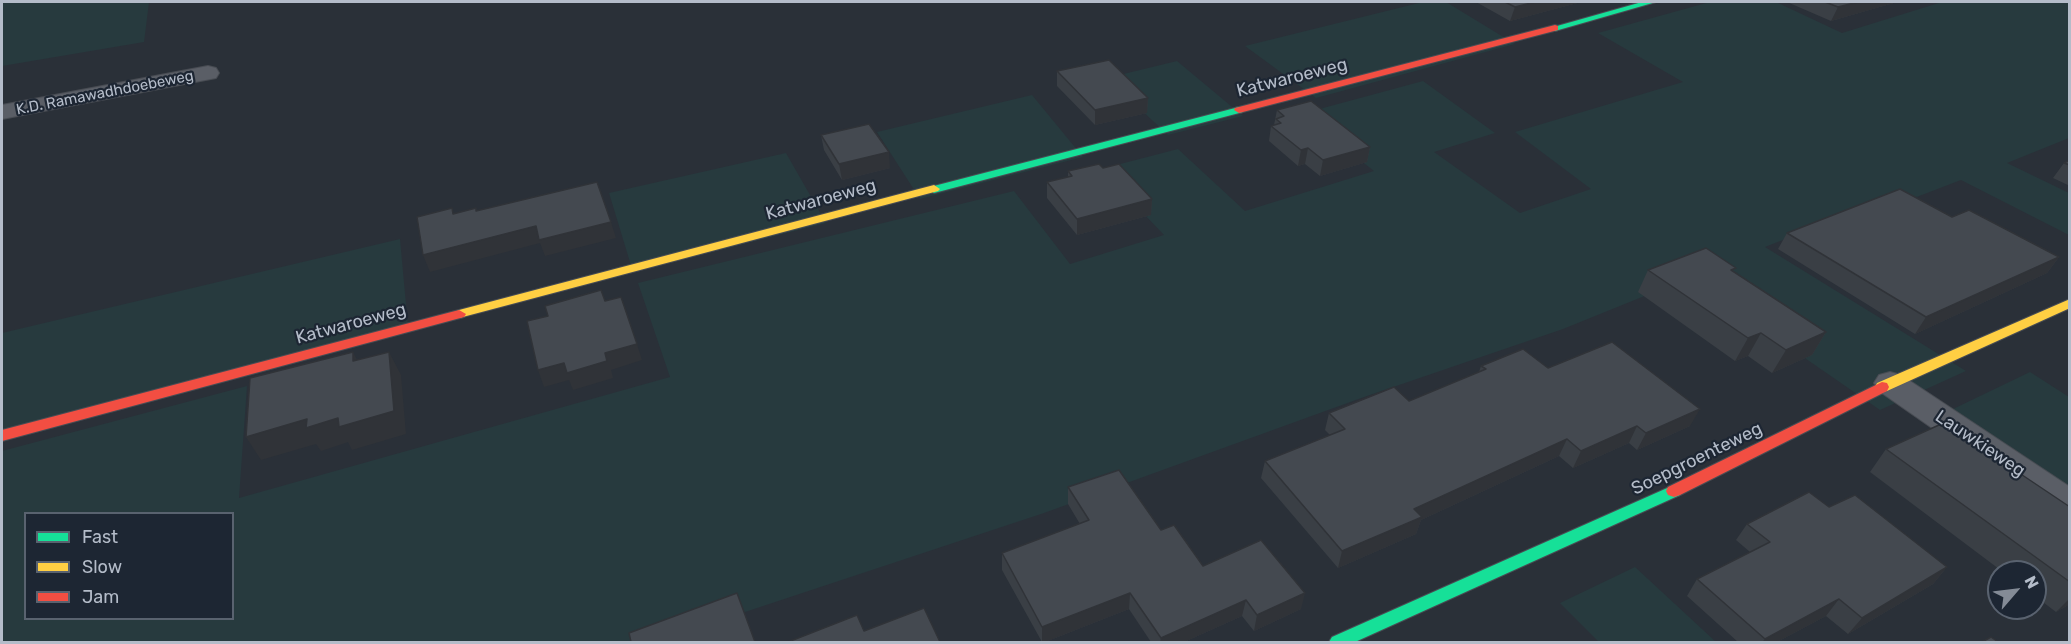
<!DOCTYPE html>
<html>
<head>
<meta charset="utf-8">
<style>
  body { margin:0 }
  #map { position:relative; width:2071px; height:644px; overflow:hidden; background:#2a3038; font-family:Rubik,sans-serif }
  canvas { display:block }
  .frame { position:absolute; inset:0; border:3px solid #b4bcc9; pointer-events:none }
  .legend { position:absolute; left:24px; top:512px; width:210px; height:108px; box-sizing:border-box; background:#1d2633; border:2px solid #59626f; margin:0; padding:8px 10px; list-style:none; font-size:18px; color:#b4bcc9 }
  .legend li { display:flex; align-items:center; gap:12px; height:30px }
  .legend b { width:30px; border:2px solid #59626f }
  .north { position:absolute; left:1987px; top:560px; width:60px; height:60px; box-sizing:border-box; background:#1d2633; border:2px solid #59626f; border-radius:50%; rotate:62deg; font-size:16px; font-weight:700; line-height:24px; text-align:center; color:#b4bcc9 }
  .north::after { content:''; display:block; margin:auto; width:21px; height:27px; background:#848b96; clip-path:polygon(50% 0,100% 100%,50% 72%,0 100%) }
</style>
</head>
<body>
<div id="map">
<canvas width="2071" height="644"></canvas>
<div class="frame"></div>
<ul class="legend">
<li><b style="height:8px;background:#16e098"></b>Fast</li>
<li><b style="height:8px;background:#ffcf43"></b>Slow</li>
<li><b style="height:8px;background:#f24e42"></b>Jam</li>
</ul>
<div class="north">N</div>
</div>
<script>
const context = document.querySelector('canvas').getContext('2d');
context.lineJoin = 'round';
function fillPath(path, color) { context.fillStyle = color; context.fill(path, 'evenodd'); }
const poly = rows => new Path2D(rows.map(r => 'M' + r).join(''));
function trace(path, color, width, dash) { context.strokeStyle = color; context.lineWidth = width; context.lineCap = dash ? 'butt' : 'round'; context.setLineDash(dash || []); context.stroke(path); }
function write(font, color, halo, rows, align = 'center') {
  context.font = font + ' Rubik,sans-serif'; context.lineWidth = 4.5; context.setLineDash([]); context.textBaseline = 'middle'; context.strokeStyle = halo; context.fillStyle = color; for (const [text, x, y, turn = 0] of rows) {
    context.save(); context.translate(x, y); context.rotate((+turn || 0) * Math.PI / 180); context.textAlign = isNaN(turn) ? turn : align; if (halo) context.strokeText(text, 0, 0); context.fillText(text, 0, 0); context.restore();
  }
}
fillPath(poly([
  [2,2,149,2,144,42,2,66],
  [1423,2,1446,2,1515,44,1316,98,1245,46],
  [1710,2,1776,2,1842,33,1942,2,2069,2,2069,138,2007,163,2069,193,2069,235,1961,180,1914,198,1904,192,1765,247,1966,371,1880,410,1689,278,1563,329,1364,397,1044,513,742,613,663,642,2,642,2,451,247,386,239,498,670,377,638,283,1014,191,1070,264,1164,235,1101,169,1178,149,1245,211,1374,171,1301,114,1423,81,1495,133,1434,152,1520,213,1591,189,1515,132,1683,82,1598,33],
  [26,514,232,514,232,618,26,618],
  [1177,61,1243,116,1168,135,1107,78],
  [1032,95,1083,157,920,199,877,132],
  [786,153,826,223,633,272,609,193],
  [400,239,408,326,2,432,2,333],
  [2030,372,2069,397,2069,511,1951,410],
  [1635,567,1716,642,1599,642,1560,603]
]), '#273a3e');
const street = poly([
  [208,66,216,68,219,73,216,78,2,119,2,105,208,66],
  [1890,372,1901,375,2070,487,2070,519,2057,515,1879,391,1874,383,1879,375,1890,372]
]);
const fast = poly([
  [1642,2,1656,2,1555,31,1550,28,1642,2],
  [1239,107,1243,108,1243,112,934,193,928,189,930,187,1239,107],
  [1674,485,1680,487,1682,491,1680,495,1355,642,1329,642,1332,637,1674,485]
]);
const slow = poly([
  [934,185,940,189,938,191,459,318,452,314,459,310,934,185],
  [2070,299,2070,308,1887,391,1882,392,1877,391,1875,387,1877,383,2070,299]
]);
const jam = poly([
  [1555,25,1558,26,1558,30,1239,113,1234,110,1235,108,1555,25],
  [459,310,466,314,464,317,2,441,2,430,459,310],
  [1882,382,1887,383,1889,387,1887,391,1680,495,1674,497,1668,495,1666,491,1668,487,1882,382]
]);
trace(street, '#484c53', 2);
trace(fast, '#484c53', 2);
trace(slow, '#484c53', 2);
trace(jam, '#484c53', 2);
fillPath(street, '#5a5e66');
fillPath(fast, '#16e098');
fillPath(slow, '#ffcf43');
fillPath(jam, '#f24e42');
fillPath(poly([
  [1476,2,1581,2,1510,21],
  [1787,2,1897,2,1831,21],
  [1057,71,1148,98,1147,113,1095,125,1057,86],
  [1277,110,1370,147,1367,162,1320,176,1305,164,1298,166,1269,141,1271,126,1274,125],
  [821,135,890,168,842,180,824,150],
  [2070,160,2070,186,2053,178,2064,163],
  [1103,168,1152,199,1151,215,1077,235,1047,198,1047,182,1068,177,1068,171],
  [1952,217,2059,257,2047,273,1915,334,1778,249,1787,233],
  [1648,270,1734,272,1826,332,1812,355,1772,373,1748,356,1735,361,1638,292],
  [1481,366,1548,368,1690,426,1637,450,1629,443,1573,468,1559,456,1421,520,1416,534,1338,568,1261,478,1265,461,1330,435,1325,430,1329,413,1409,401,1479,372],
  [1886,449,2070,507,2070,604,2056,612,2035,596,2035,572,2003,572,1870,472],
  [1068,487,1161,530,1203,566,1301,609,1254,631,1242,616,1184,642,1151,642,1129,609,1045,642,1042,642,1002,570,1002,553,1080,524,1068,504],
  [1829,507,1947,567,1933,584,1848,634,1826,616,1777,642,1738,642,1687,596,1697,579,1750,552,1736,540,1747,524]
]), '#3a3f45');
fillPath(poly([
  [1535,2,1581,2,1510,21,1515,7],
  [1858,2,1897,2,1831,21,1838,7],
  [1148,98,1147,113,1095,125,1095,110],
  [1370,147,1367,162,1320,176,1323,160],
  [1308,148,1305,164,1298,166,1301,150],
  [889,152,890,168,842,180,839,164],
  [1152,199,1151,215,1077,235,1077,219],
  [611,222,616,238,545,256,540,243,430,272,423,255,536,226],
  [2059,257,2047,273,1915,334,1926,317],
  [1826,332,1812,355,1772,373,1786,350],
  [1761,333,1748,356,1735,361,1748,338],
  [637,344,642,360,611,370,613,378,573,390,569,380,544,387,538,370],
  [353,352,365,375,353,361],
  [389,352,401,375,406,434,352,450,348,442,321,451,316,444,261,460,246,437],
  [1700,409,1690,426,1637,450,1646,433],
  [1637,426,1629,443,1573,468,1581,451],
  [1567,439,1559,456,1421,520,1416,534,1338,568,1342,551,1414,509],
  [1947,567,1933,584,1848,634,1862,618],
  [1130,593,1129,609,1045,642,1042,642,1042,627],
  [1305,593,1301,609,1254,631,1257,615],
  [2070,598,2070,604,2056,612],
  [1839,599,1826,616,1777,642,1762,642,1765,639],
  [1246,600,1242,616,1184,642,1160,642,1161,638]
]), '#303338');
const building = poly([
  [1505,2,1535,2,1515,7,1505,2],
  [1825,2,1858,2,1838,7,1825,2],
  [1109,60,1148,98,1095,110,1057,71,1109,60],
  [1311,101,1370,147,1323,160,1308,148,1301,150,1271,126,1281,123,1276,119,1284,116,1277,110,1311,101],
  [869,124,889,152,839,164,821,135,869,124],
  [2070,160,2070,165,2064,163,2070,160],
  [1099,164,1103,168,1119,164,1152,199,1077,219,1047,182,1072,176,1068,171,1099,164],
  [597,182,611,222,539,240,536,226,423,255,417,217,452,208,453,214,476,208,476,211,597,182],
  [1900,189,1952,217,1969,210,2059,257,1926,317,1787,233,1900,189],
  [1706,248,1736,268,1731,270,1826,332,1786,350,1761,333,1748,338,1648,270,1706,248],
  [601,290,605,301,621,297,637,344,605,353,607,361,567,373,564,363,538,370,527,321,548,316,545,306,601,290],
  [1612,342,1700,409,1646,433,1637,426,1581,451,1567,439,1414,509,1422,517,1342,551,1265,461,1345,429,1329,413,1394,387,1409,401,1486,369,1481,366,1523,349,1548,368,1612,342],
  [353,352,353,361,389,352,394,411,339,427,338,418,306,428,307,419,246,437,250,378,353,352],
  [1939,425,1955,430,2070,507,2070,582,1886,449,1939,425],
  [1119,470,1161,530,1174,525,1203,566,1261,540,1305,593,1257,615,1246,600,1161,638,1130,593,1042,627,1002,553,1089,520,1068,487,1119,470],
  [1809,492,1829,507,1855,495,1947,567,1862,618,1839,599,1765,639,1697,579,1770,542,1747,524,1809,492],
  [737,593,755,642,631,642,629,633,737,593],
  [924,608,940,642,788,642,857,615,864,631,924,608],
  [1991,637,1998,642,1982,642,1991,637]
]);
fillPath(building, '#444950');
trace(building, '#303338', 1.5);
write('15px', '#b4bcc9', '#1d2633', [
  ["K.D. Ramawadhdoebeweg",105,93,-11]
]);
write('18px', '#b4bcc9', '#1d2633', [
  ["Katwaroeweg",1292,78,-14],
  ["Katwaroeweg",821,200,-15],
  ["Katwaroeweg",351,324,-15],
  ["Lauwkieweg",1980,444,34],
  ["Soepgroenteweg",1697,459,-26]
]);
</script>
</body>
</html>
